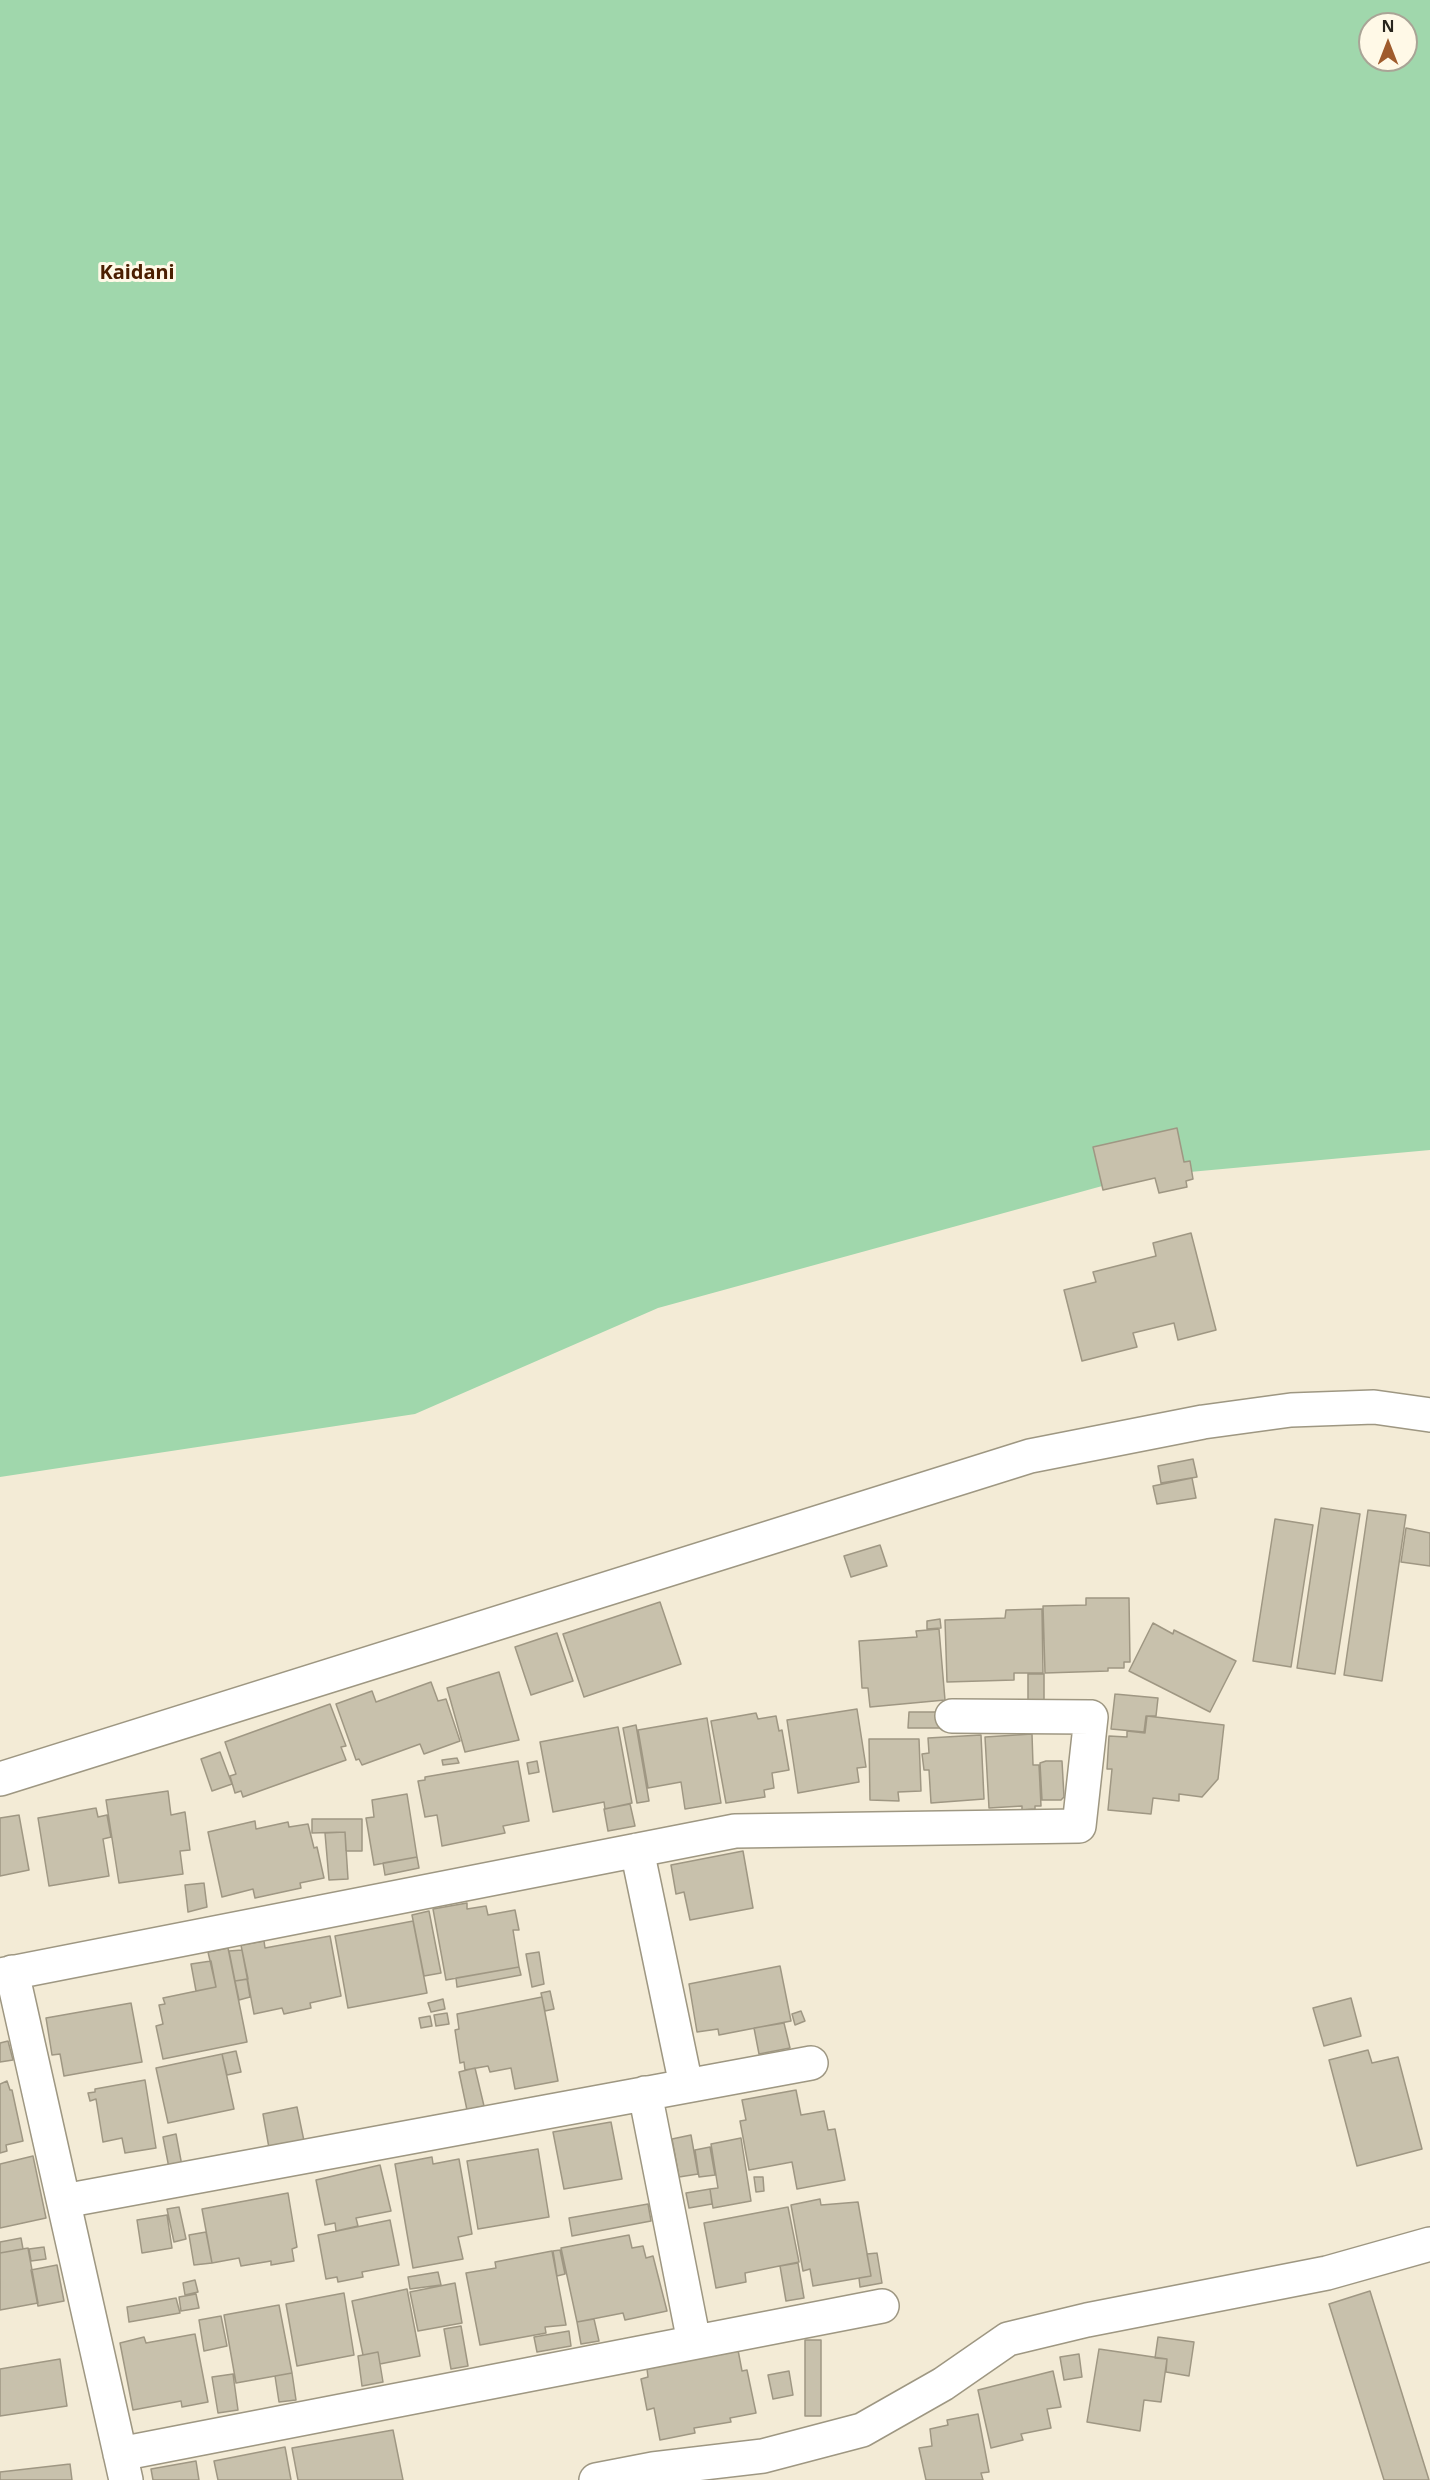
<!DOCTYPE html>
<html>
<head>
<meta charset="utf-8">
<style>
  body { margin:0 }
  #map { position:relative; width:1430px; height:2480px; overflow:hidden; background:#f3ebd6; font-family:"Noto Sans",sans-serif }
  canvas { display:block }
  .north { position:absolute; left:1358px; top:12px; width:60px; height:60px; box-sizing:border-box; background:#fff9e7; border:2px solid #a9a496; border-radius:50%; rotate:0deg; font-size:16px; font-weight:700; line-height:24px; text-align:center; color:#28251d }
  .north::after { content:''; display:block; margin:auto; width:21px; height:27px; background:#9f5b2c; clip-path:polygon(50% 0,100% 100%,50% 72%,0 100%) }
</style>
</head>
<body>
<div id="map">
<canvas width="1430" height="2480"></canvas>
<div class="north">N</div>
</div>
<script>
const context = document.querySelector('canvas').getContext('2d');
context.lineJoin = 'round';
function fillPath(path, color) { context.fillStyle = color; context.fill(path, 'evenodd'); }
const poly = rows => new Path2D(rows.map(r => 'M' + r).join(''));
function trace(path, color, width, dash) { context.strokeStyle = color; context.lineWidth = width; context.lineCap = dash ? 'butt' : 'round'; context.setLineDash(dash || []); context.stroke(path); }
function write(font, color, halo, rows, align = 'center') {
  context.font = font + ' "Noto Sans",sans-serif'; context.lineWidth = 6; context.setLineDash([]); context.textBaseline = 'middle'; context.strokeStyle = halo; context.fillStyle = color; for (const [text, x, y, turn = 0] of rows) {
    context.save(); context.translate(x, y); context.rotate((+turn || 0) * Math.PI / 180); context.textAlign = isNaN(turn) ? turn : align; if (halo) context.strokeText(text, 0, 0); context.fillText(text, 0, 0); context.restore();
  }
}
fillPath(poly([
  [0,0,1430,0,1430,1150,1135,1177,658,1308,415,1414,0,1477],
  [1370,24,1406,24,1406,60,1370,60]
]), '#a0d7ac');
const building = poly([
  [1177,1128,1184,1162,1190,1161,1193,1179,1186,1181,1187,1187,1159,1193,1155,1178,1103,1190,1093,1147,1177,1128],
  [1191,1233,1216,1330,1178,1340,1174,1323,1133,1333,1137,1347,1082,1361,1064,1290,1096,1282,1093,1272,1156,1256,1153,1243,1191,1233],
  [1193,1459,1197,1477,1161,1483,1158,1466,1193,1459],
  [1192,1478,1196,1498,1157,1504,1153,1486,1192,1478],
  [1321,1508,1360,1514,1335,1674,1297,1668,1321,1508],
  [1368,1510,1406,1515,1382,1681,1344,1675,1368,1510],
  [1275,1519,1313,1525,1291,1667,1253,1661,1275,1519],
  [1406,1528,1430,1533,1430,1566,1401,1562,1406,1528],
  [880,1545,887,1566,851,1577,844,1556,880,1545],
  [1086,1598,1129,1598,1130,1662,1124,1662,1124,1668,1108,1668,1108,1671,1045,1673,1043,1606,1086,1605,1086,1598],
  [660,1602,681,1664,584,1697,563,1634,660,1602],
  [1042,1609,1043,1673,1014,1673,1014,1680,947,1682,945,1620,1005,1618,1006,1610,1042,1609],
  [940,1619,941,1628,927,1629,927,1621,940,1619],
  [1153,1623,1173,1634,1174,1630,1236,1661,1210,1712,1129,1671,1153,1623],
  [939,1629,945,1700,870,1707,868,1688,862,1688,859,1641,917,1637,916,1631,939,1629],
  [557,1633,573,1681,531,1695,515,1647,557,1633],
  [499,1672,519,1740,465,1752,447,1688,499,1672],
  [1028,1674,1044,1674,1044,1700,1028,1700,1028,1674],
  [431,1682,438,1701,446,1699,460,1741,424,1754,420,1744,362,1765,359,1759,356,1760,336,1704,372,1691,376,1702,431,1682],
  [1115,1694,1158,1698,1156,1716,1146,1716,1144,1732,1111,1729,1115,1694],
  [330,1704,346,1746,341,1747,346,1760,243,1797,241,1791,235,1793,230,1776,236,1774,225,1742,330,1704],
  [857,1709,866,1767,857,1768,859,1782,798,1793,787,1720,857,1709],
  [909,1712,944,1712,944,1728,908,1728,909,1712],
  [756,1713,758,1719,776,1716,779,1731,782,1730,789,1770,772,1773,774,1788,764,1790,765,1797,726,1803,711,1721,756,1713],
  [1147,1716,1224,1725,1218,1779,1202,1797,1179,1794,1179,1801,1153,1798,1151,1814,1108,1810,1112,1769,1107,1769,1109,1736,1127,1737,1127,1731,1145,1733,1147,1716],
  [707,1718,721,1803,685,1809,681,1782,648,1788,638,1730,707,1718],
  [636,1725,649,1801,637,1803,623,1728,636,1725],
  [618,1727,632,1803,605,1809,604,1802,553,1812,540,1742,618,1727],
  [1032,1734,1033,1765,1039,1765,1041,1806,1035,1806,1035,1809,1022,1810,1022,1806,989,1808,985,1737,1032,1734],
  [981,1735,984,1799,931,1803,929,1770,924,1770,922,1754,929,1753,928,1738,981,1735],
  [869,1739,919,1739,921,1791,898,1792,899,1801,870,1800,869,1739],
  [220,1752,232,1784,212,1791,201,1759,220,1752],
  [457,1758,459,1763,443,1765,442,1760,457,1758],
  [518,1761,529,1821,503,1826,505,1833,442,1846,437,1815,425,1817,418,1781,425,1780,425,1777,518,1761],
  [537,1761,539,1772,529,1774,527,1763,537,1761],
  [1046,1761,1062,1761,1064,1797,1061,1800,1042,1800,1040,1763,1046,1761],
  [168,1791,171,1815,185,1812,190,1850,180,1851,183,1874,119,1883,106,1800,168,1791],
  [407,1794,417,1857,374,1865,366,1818,374,1817,372,1800,407,1794],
  [630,1804,635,1826,608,1831,604,1809,630,1804],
  [96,1808,98,1817,107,1815,111,1837,103,1839,109,1876,49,1886,38,1818,96,1808],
  [19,1815,29,1870,0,1876,0,1818,19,1815],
  [312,1819,362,1819,362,1851,346,1851,345,1832,312,1833,312,1819],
  [255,1821,256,1829,288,1822,289,1827,308,1824,314,1848,317,1847,324,1878,300,1883,301,1888,255,1898,253,1889,222,1897,208,1832,255,1821],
  [345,1832,348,1879,329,1880,325,1833,345,1832],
  [743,1851,753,1908,690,1920,684,1892,676,1894,671,1865,743,1851],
  [417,1857,419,1868,385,1875,383,1863,417,1857],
  [204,1883,207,1907,188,1912,185,1885,204,1883],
  [467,1903,467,1909,486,1906,488,1915,515,1910,519,1930,513,1930,519,1967,446,1980,433,1909,467,1903],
  [429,1911,441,1973,424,1976,412,1915,429,1911],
  [413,1921,427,1993,348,2008,335,1936,413,1921],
  [330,1936,341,1996,310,2003,311,2008,284,2014,282,2008,254,2014,241,1945,264,1941,265,1948,330,1936],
  [228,1948,247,2042,163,2059,156,2026,163,2024,159,2005,165,2004,163,1998,216,1987,208,1952,228,1948],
  [242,1950,248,1979,235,1981,229,1951,242,1950],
  [539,1952,544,1984,532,1987,526,1954,539,1952],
  [211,1961,216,1987,196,1991,191,1964,211,1961],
  [780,1966,791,2021,719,2035,718,2029,697,2032,689,1984,780,1966],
  [519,1967,521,1975,457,1987,456,1978,519,1967],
  [247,1979,250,1997,239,2000,235,1981,247,1979],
  [550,1991,554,2009,545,2011,541,1993,550,1991],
  [542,1997,558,2081,515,2089,511,2068,490,2072,488,2066,465,2070,464,2062,460,2063,455,2030,459,2029,457,2014,542,1997],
  [1351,1998,1361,2036,1324,2046,1313,2008,1351,1998],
  [443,1999,445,2009,431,2012,428,2003,443,1999],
  [131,2003,142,2062,64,2076,60,2054,52,2055,46,2018,131,2003],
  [801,2011,805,2021,795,2025,792,2014,801,2011],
  [447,2013,449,2024,436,2026,434,2015,447,2013],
  [430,2016,432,2026,421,2028,419,2018,430,2016],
  [784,2023,790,2048,759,2054,754,2028,784,2023],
  [8,2041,13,2060,0,2062,0,2043,8,2041],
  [1368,2050,1372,2063,1398,2057,1422,2149,1357,2166,1329,2060,1368,2050],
  [236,2051,241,2072,227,2075,222,2054,236,2051],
  [222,2054,234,2109,168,2123,156,2068,222,2054],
  [475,2068,484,2106,467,2110,459,2072,475,2068],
  [145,2080,156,2148,125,2153,122,2138,103,2142,96,2099,90,2101,88,2093,95,2092,95,2089,145,2080],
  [7,2081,10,2090,12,2090,23,2141,6,2145,7,2151,0,2153,0,2084,7,2081],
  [796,2090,801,2115,824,2111,828,2130,835,2129,845,2180,797,2189,792,2162,749,2170,740,2121,746,2120,742,2100,796,2090],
  [297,2107,304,2141,269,2148,263,2114,297,2107],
  [611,2122,622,2179,564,2189,553,2132,611,2122],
  [176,2134,182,2166,169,2168,163,2137,176,2134],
  [691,2135,698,2174,679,2177,672,2139,691,2135],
  [741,2138,751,2201,713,2208,710,2189,718,2188,711,2144,741,2138],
  [710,2147,715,2175,699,2177,695,2150,710,2147],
  [538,2149,549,2217,478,2229,467,2161,538,2149],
  [33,2156,46,2218,0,2228,0,2164,33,2156],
  [432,2157,433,2164,459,2159,472,2234,458,2237,463,2259,413,2268,395,2164,432,2157],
  [380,2165,391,2211,356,2218,358,2226,336,2231,335,2223,325,2225,316,2180,380,2165],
  [754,2177,763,2177,764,2191,756,2192,754,2177],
  [710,2189,712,2204,689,2208,686,2193,710,2189],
  [288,2193,297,2247,292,2249,294,2261,271,2265,271,2261,241,2266,239,2258,212,2263,202,2209,288,2193],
  [820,2199,821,2205,858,2202,871,2276,813,2286,810,2269,803,2271,791,2205,820,2199],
  [648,2204,651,2221,572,2236,569,2218,648,2204],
  [179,2207,186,2239,174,2242,167,2209,179,2207],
  [788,2207,799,2262,745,2273,746,2282,716,2288,704,2223,788,2207],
  [167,2215,172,2248,142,2253,137,2220,167,2215],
  [390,2220,399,2265,362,2272,363,2277,338,2282,337,2277,326,2279,318,2235,390,2220],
  [206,2232,212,2263,194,2265,189,2235,206,2232],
  [629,2235,632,2248,643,2246,646,2258,653,2256,667,2311,625,2320,623,2313,577,2322,561,2248,629,2235],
  [21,2238,23,2249,0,2253,0,2242,21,2238],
  [44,2247,46,2259,31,2261,29,2249,44,2247],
  [28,2248,38,2303,0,2310,0,2253,28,2248],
  [560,2250,565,2274,557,2276,553,2251,560,2250],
  [552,2251,566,2325,545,2327,546,2333,480,2345,466,2273,496,2268,495,2262,552,2251],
  [877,2253,882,2283,860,2287,859,2278,871,2276,867,2254,877,2253],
  [798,2263,804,2298,786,2301,780,2266,798,2263],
  [57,2265,64,2301,38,2306,31,2270,57,2265],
  [438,2272,441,2285,410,2289,408,2277,438,2272],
  [195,2280,198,2292,185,2295,183,2283,195,2280],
  [455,2283,462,2323,418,2331,410,2292,455,2283],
  [407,2289,420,2356,380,2364,378,2352,363,2355,352,2301,407,2289],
  [1370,2291,1429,2480,1384,2480,1329,2304,1370,2291],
  [344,2293,354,2355,297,2366,286,2304,344,2293],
  [196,2294,199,2308,181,2311,179,2297,196,2294],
  [176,2298,180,2313,129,2322,127,2307,176,2298],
  [279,2305,292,2373,236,2383,224,2315,279,2305],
  [221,2316,227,2346,204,2351,199,2320,221,2316],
  [594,2319,599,2341,581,2344,577,2322,594,2319],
  [461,2326,468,2366,451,2369,444,2329,461,2326],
  [569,2331,571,2346,537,2352,534,2337,569,2331],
  [195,2334,208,2402,182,2407,181,2401,133,2410,120,2343,144,2337,146,2343,195,2334],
  [1158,2337,1194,2342,1189,2376,1166,2372,1167,2359,1155,2358,1158,2337],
  [805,2340,821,2340,821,2416,805,2416,805,2340],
  [1099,2349,1167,2359,1161,2402,1144,2400,1140,2431,1087,2422,1099,2349],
  [738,2350,742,2371,747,2370,756,2413,730,2418,731,2422,694,2428,695,2433,660,2440,654,2408,647,2410,641,2379,648,2377,647,2369,738,2350],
  [378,2352,383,2382,362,2386,358,2356,378,2352],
  [1079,2354,1082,2377,1064,2380,1060,2357,1079,2354],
  [60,2359,67,2406,0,2416,0,2369,60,2359],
  [789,2371,793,2395,773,2399,768,2375,789,2371],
  [1053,2371,1061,2407,1047,2409,1051,2428,1021,2434,1023,2440,991,2448,978,2390,1053,2371],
  [292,2373,296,2400,279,2402,275,2376,292,2373],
  [233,2374,238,2410,218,2413,212,2377,233,2374],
  [978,2414,989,2472,981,2473,983,2480,926,2480,919,2448,932,2446,930,2429,948,2425,947,2420,978,2414],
  [393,2430,403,2480,298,2480,292,2448,393,2430],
  [285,2447,291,2480,218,2480,214,2461,285,2447],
  [196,2461,199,2480,153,2480,151,2469,196,2461],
  [70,2464,72,2480,0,2480,0,2472,70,2464]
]);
fillPath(building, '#c8c1ac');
trace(building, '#9f9783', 1.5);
const minor = poly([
  [637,1850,686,2085],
  [12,1972,126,2480],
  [0,1975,735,1831,1079,1826,1091,1717,952,1716],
  [645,2093,694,2342],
  [64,2201,811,2063],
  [120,2454,882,2306],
  [596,2480,653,2469,763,2456,862,2430,943,2384,1008,2339,1087,2320,1327,2273,1430,2244]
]);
const tertiary = poly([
  [0,1779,1030,1456,1203,1422,1291,1410,1374,1407,1430,1415]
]);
trace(minor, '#9e9782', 36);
trace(tertiary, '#9e9782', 36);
trace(minor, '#fff', 33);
trace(tertiary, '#fff', 33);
write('bold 20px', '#4b1f00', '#fff9e7', [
  ["Kaidani",137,273]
]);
</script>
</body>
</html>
